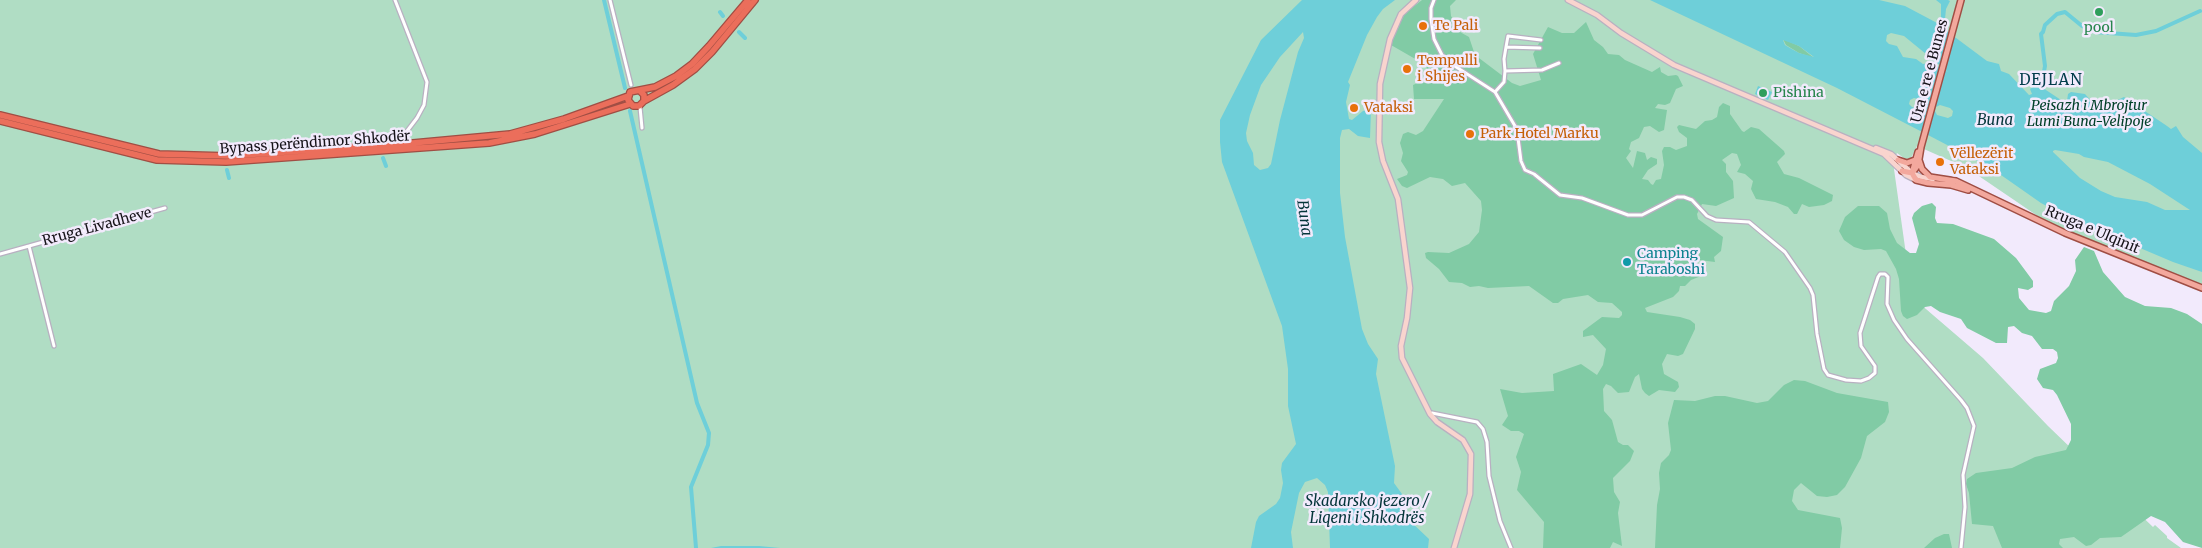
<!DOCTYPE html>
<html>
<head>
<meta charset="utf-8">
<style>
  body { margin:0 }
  canvas { display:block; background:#f2eafc }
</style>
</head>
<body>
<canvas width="2202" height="548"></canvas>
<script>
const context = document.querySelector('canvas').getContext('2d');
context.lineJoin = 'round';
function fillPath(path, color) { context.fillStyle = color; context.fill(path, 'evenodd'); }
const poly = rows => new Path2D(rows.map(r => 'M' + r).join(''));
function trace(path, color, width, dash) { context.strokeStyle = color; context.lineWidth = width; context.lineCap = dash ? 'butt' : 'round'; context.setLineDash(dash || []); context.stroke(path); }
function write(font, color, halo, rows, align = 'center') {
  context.font = font + ' Merriweather,serif'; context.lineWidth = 5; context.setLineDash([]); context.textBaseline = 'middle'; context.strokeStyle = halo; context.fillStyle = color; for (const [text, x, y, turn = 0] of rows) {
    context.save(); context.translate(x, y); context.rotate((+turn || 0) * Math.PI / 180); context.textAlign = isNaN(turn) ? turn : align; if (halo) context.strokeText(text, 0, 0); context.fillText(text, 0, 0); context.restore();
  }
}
fillPath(poly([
  [0,0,2202,0,2202,291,2144,268,2045,221,1967,168,1917,146,1911,158,1905,159,1897,153,1893,162,1912,297,1983,358,2048,426,2153,527,2155,525,2167,536,2167,538,2181,548,0,548]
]), '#b0ddc4');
fillPath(poly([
  [1422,0,1456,0,1450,6,1451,16,1460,32,1469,37,1475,55,1512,83,1520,86,1541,80,1533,54,1548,27,1562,33,1574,33,1586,22,1594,40,1603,47,1608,54,1619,55,1625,60,1652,72,1660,67,1661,72,1668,76,1676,75,1678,76,1683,86,1676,89,1670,103,1665,105,1658,104,1655,108,1667,110,1664,130,1659,132,1650,126,1644,127,1639,138,1631,142,1629,149,1631,151,1626,158,1633,168,1637,151,1645,153,1647,160,1651,157,1657,159,1657,164,1648,170,1642,179,1648,180,1651,184,1653,185,1656,180,1661,179,1664,165,1662,151,1664,147,1670,147,1676,150,1687,146,1687,138,1679,132,1677,127,1679,125,1696,129,1705,121,1712,120,1717,117,1719,107,1723,103,1730,106,1730,114,1742,131,1744,132,1751,127,1759,129,1784,151,1785,154,1777,162,1784,174,1799,178,1833,195,1832,201,1824,205,1809,207,1802,204,1797,214,1794,214,1788,207,1775,202,1756,199,1751,189,1753,181,1745,174,1737,172,1741,165,1737,154,1732,153,1722,160,1726,164,1726,172,1733,181,1734,198,1716,206,1702,204,1697,214,1698,219,1723,237,1721,251,1714,257,1715,262,1699,260,1688,264,1686,268,1689,270,1702,270,1701,276,1691,280,1685,286,1680,286,1679,291,1673,297,1645,308,1647,312,1680,317,1690,320,1695,324,1695,329,1683,354,1678,356,1667,354,1662,364,1664,374,1678,382,1679,387,1675,392,1659,390,1649,396,1645,393,1642,389,1639,374,1635,377,1629,392,1618,393,1611,386,1606,384,1603,389,1604,411,1612,420,1618,442,1623,445,1628,445,1634,451,1630,461,1613,478,1614,492,1620,502,1618,513,1622,546,1613,542,1610,548,1543,548,1544,522,1517,490,1521,472,1516,457,1524,434,1519,431,1511,431,1502,425,1508,416,1500,389,1522,393,1554,391,1553,374,1581,364,1597,375,1603,365,1606,349,1593,335,1583,337,1583,331,1602,317,1619,318,1622,315,1622,312,1612,303,1598,302,1588,295,1563,299,1558,303,1553,303,1529,286,1488,288,1479,286,1470,287,1462,283,1449,282,1439,269,1426,258,1425,253,1428,252,1449,253,1469,244,1479,232,1482,210,1481,201,1465,183,1452,186,1443,179,1430,177,1407,188,1402,186,1397,179,1407,175,1408,172,1401,161,1403,153,1400,143,1403,134,1408,132,1416,135,1423,131,1444,99,1414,99,1413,85,1424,80,1427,68,1424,64,1391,45,1393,36,1403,15],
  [1783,39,1799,46,1814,58,1799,53,1786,45],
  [1932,203,1936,207,1935,218,1937,223,1953,224,1994,239,2016,258,2033,281,2033,287,2028,290,2018,288,2019,298,2029,310,2046,313,2051,311,2054,301,2069,286,2076,271,2075,260,2084,247,2094,251,2103,272,2125,297,2145,306,2171,308,2187,314,2202,324,2202,548,2183,542,2165,522,2151,516,2121,537,2100,538,2091,545,2086,546,2074,537,2060,539,2059,544,2063,548,2002,548,1993,526,1972,524,1969,493,1966,484,1967,479,1976,473,2012,468,2035,457,2066,450,2071,440,2071,424,2057,395,2053,390,2043,388,2037,379,2040,369,2056,363,2058,358,2057,352,2053,349,2042,349,2032,336,2022,333,2014,326,2008,327,2007,343,1996,343,1967,328,1961,319,1940,312,1931,306,1925,307,1917,315,1907,319,1903,316,1901,311,1899,279,1896,269,1886,251,1881,249,1864,250,1854,247,1844,240,1839,231,1845,217,1858,206,1879,206,1887,213,1890,229,1897,243,1910,253,1916,253,1919,244,1912,218,1914,213,1922,206],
  [1794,380,1805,381,1837,393,1888,402,1889,412,1885,422,1867,436,1861,458,1845,487,1837,495,1827,497,1817,496,1801,483,1794,490,1792,501,1798,510,1840,518,1842,528,1840,548,1655,548,1657,505,1660,489,1659,473,1661,463,1669,455,1671,450,1668,423,1674,400,1695,401,1715,396,1725,396,1757,403,1768,401,1784,385],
  [1944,534,1949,534,1952,548,1924,548,1935,538]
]), '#81cba5');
fillPath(poly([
  [1302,0,1395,0,1383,9,1377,17,1367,35,1348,82,1350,85,1346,102,1349,119,1352,120,1363,111,1371,109,1370,138,1358,136,1349,129,1342,130,1340,138,1340,193,1345,237,1362,329,1368,344,1378,359,1376,374,1395,466,1394,483,1402,494,1410,521,1429,539,1428,548,1330,548,1328,492,1325,485,1317,478,1305,482,1299,493,1291,532,1293,548,1251,548,1256,522,1259,516,1276,504,1280,498,1283,483,1281,470,1282,463,1296,444,1288,406,1288,369,1282,326,1222,162,1220,142,1220,120,1261,40],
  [1303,32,1304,38,1298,52,1280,120,1271,164,1268,168,1260,170,1254,165,1253,153,1247,141,1246,133,1250,115,1261,85,1280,57],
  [1650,0,1879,0,1905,6,1939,24,1941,21,1941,4,1936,0,1948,0,1950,1,1946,9,1944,29,1987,61,1999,64,2001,71,2009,74,2029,95,2032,94,2030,89,2033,87,2043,88,2061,100,2067,101,2068,94,2071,92,2085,94,2093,103,2109,104,2124,97,2167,126,2171,129,2176,126,2183,137,2202,153,2202,272,2173,262,2067,217,2041,203,1991,168,1928,135,1837,88],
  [1891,33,1904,36,1948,72,1937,66,1931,67,1929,63,1923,64,1916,59,1903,57,1897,46,1889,44,1886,41,1887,35],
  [1783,40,1799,46,1814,57,1799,53,1790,48,1785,45],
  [1914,98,1925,101,1927,104,1925,109,1922,110,1912,107,1909,104,1910,100],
  [1940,105,1950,108,1953,111,1952,116,1948,118,1937,115,1935,111,1936,107],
  [2055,150,2079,154,2084,157,2108,162,2150,184,2190,210,2165,210,2147,202,2115,197,2101,191,2080,178,2053,152,2053,151],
  [1758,86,1772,92,1768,100,1755,94],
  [721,546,759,546,780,548,711,548]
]), '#6ecfd9');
trace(poly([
  [604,0,625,88],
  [720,12,723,16],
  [739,32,745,38],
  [2041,88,2045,66,2041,34,2043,32,2045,25,2057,14,2065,12,2082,26,2095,32,2136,35,2156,31,2200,11],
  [630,111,697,403,709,433,708,445,691,487,696,548],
  [374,132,378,138],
  [221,146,222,151],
  [383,158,386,166],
  [227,170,229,178]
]), '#6ecfd9', 4);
const street = poly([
  [395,0,427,82,424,105,417,118,404,135],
  [610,0,631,85],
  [1434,0,1431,8,1431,19,1434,39,1442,55,1450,63,1495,92,1515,126,1518,138,1521,161,1525,170,1534,174,1560,195,1582,198,1628,215,1642,215,1677,197,1684,197,1692,200,1707,216,1716,220,1749,222,1785,252,1810,288,1813,295,1817,334,1824,369,1828,375,1846,380,1861,381,1869,378,1875,373,1875,366,1861,346,1860,333,1878,277,1880,274,1885,274,1888,277,1887,304,1894,320,1907,339,1961,400,1967,408,1974,426,1963,475,1965,507,1961,548],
  [1506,47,1504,59,1505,71,1542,70,1559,63],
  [1540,48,1506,47,1508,36,1541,40],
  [1495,92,1504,82,1505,71],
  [640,107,642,128],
  [29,246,165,208],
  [0,254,29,246,54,346],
  [1430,414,1432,413,1477,422,1483,429,1487,442,1489,476,1500,521,1511,548]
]);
const secondary = poly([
  [1416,0,1401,14,1390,39,1380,84,1379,142,1383,161,1398,199,1410,288,1407,318,1401,346,1402,358,1430,414,1437,422,1463,440,1471,454,1470,494,1454,548],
  [1568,0,1597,15,1621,33,1674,65,1884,154,1906,175,1916,180],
  [1876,148,1891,154,1912,173,1921,177,1933,179]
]);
const primary = poly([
  [1918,152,1912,173,1916,180,1928,183,1951,185,1968,190],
  [1898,160,1907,163,1915,160],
  [1919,160,1922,169,1930,177,1956,181,2065,233,2202,288],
  [1902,171,1912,173,1918,165,1921,147,1961,0]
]);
const highway = poly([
  [640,91,644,95,644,101,639,106,633,106,628,100,630,92,655,87,676,76,692,64,709,46,748,0],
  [644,101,673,85,695,69,712,52,755,0],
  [0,115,159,154,229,156,402,144,510,134,564,119,628,96],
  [0,121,157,160,226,162,489,143,535,134,630,104]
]);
trace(street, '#b8b0c1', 5.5);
trace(secondary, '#b8b0c1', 7);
trace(primary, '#a04e44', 8);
trace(highway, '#a04e44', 8);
trace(street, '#fff', 3);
trace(secondary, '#f9d4ce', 4.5);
trace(primary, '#f3a89d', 5);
trace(highway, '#eb6e5b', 5.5);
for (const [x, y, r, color] of [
  [2099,12,5,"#2e9e5b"],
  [1423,26,5,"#e8710a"],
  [1407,69,5,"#e8710a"],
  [1763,93,5,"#2e9e5b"],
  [1354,108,5,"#e8710a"],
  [1470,134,5,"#e8710a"],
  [1940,162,5,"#e8710a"],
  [1627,262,5,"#0f9aa8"]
]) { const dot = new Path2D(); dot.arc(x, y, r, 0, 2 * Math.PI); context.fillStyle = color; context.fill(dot); trace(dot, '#f2eafc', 2); }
write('14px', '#c56008', '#f2eafc', [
  ["Te Pali",1433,26],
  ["Tempulli",1417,61],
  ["i Shijes",1417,77],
  ["Vataksi",1364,108],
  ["Park Hotel Marku",1480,134],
  ["Vëllezërit",1950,154],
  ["Vataksi",1950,170]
], 'left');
write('14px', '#27864d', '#f2eafc', [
  ["pool",2099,28],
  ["Pishina",1773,93,"left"]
]);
write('14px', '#161319', '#f2eafc', [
  ["Ura e re e Bunes",1930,71,-75],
  ["Bypass perëndimor Shkodër",315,143,-4],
  ["Rruga Livadheve",97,227,-15],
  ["Rruga e Ulqinit",2092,230,23]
]);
write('italic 14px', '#004028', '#f2eafc', [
  ["Peisazh i Mbrojtur",2089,106],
  ["Lumi Buna-Velipoje",2089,122]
]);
write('14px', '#0d838f', '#f2eafc', [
  ["Camping",1637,254],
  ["Taraboshi",1637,270]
], 'left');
context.letterSpacing = '1px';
write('15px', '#023c4b', '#f2eafc', [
  ["DEJLAN",2051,81]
]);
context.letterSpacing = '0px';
write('italic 15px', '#04353a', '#f2eafc', [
  ["Buna",1995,121],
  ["Buna",1304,218,82],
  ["Skadarsko jezero /",1367,502],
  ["Liqeni i Shkodrës",1367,519]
]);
</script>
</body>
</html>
